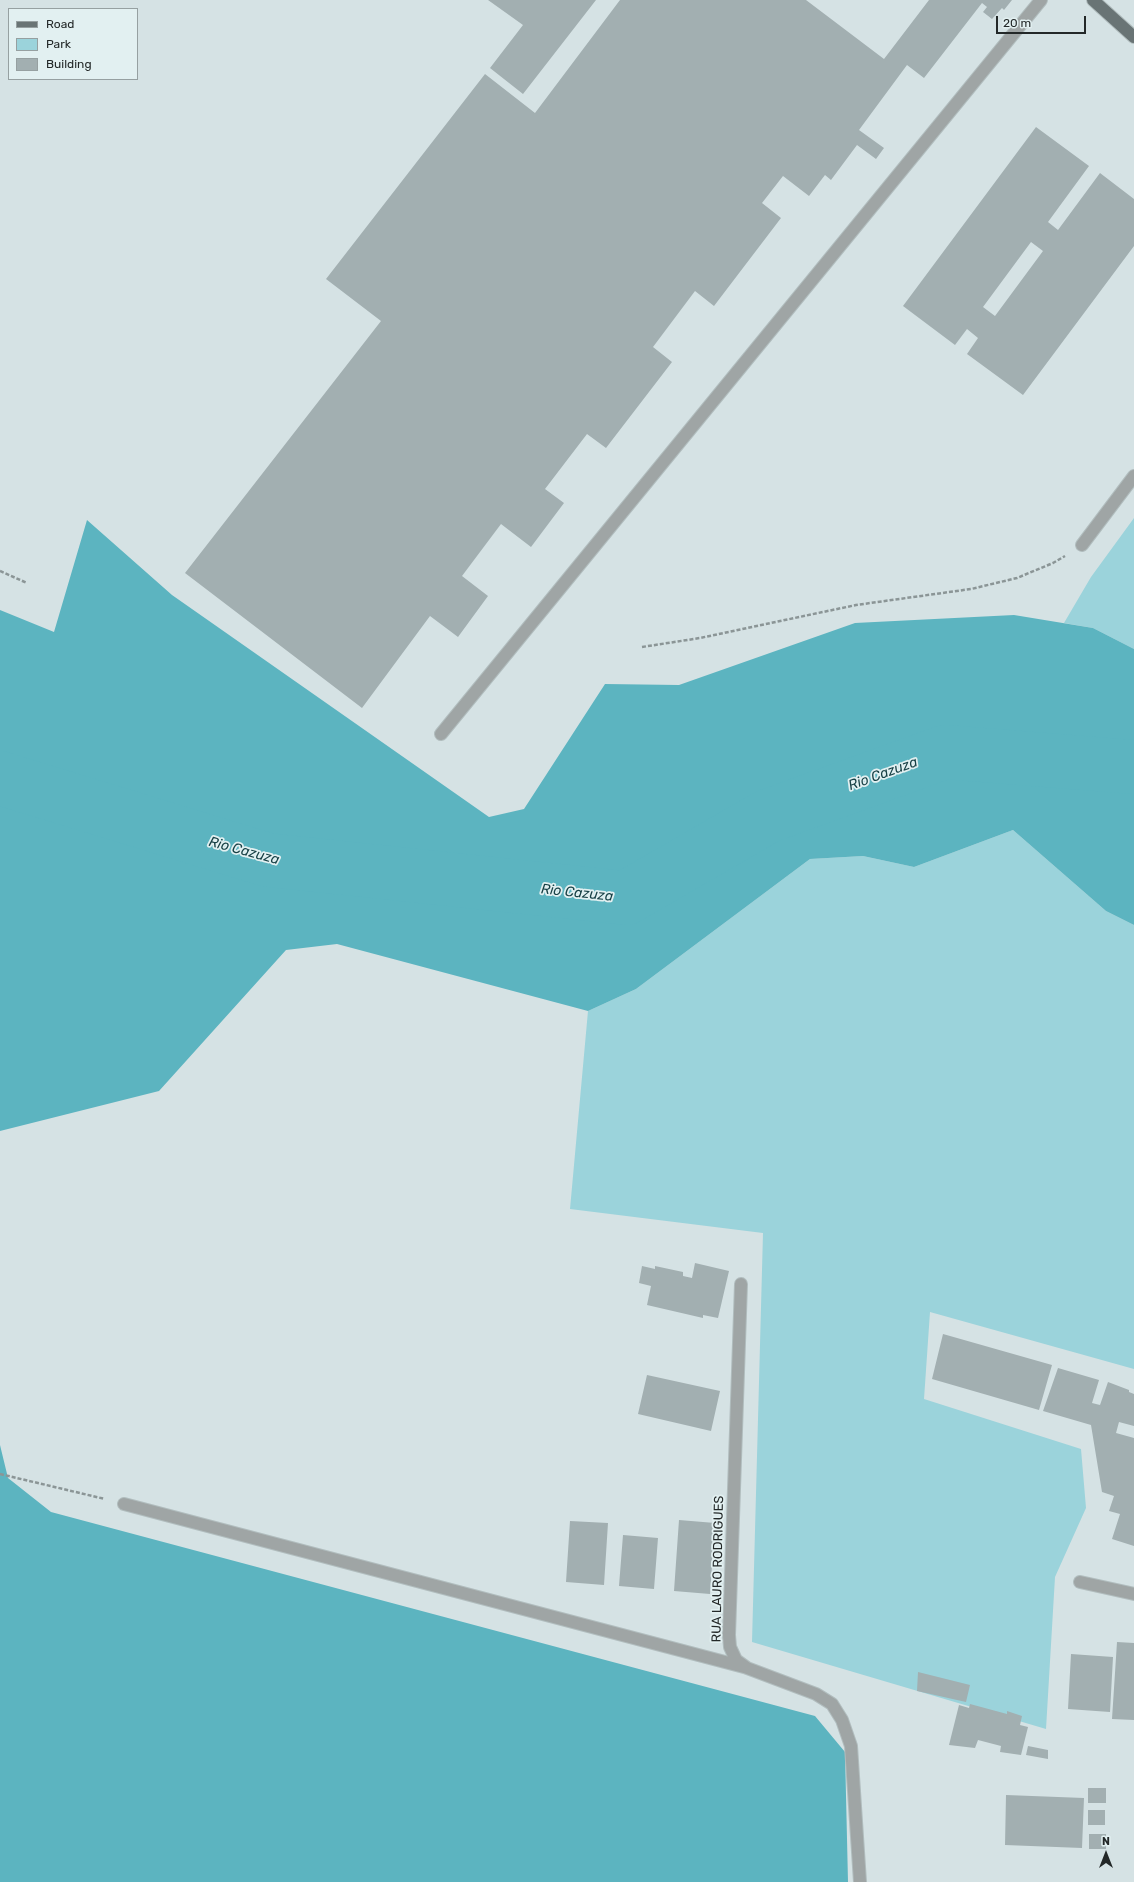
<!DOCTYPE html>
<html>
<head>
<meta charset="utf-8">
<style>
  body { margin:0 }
  #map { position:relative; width:1134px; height:1882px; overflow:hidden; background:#d5e2e4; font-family:Rubik,sans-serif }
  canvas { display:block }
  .legend { position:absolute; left:8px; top:8px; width:130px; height:72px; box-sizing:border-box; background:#e2f0f1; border:1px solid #96a0a1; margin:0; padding:5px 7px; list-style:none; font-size:12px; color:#232828 }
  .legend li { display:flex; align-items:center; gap:8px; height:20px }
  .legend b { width:20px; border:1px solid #96a0a1 }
  .north { position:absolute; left:1086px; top:1834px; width:40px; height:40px; -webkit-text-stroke:3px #e2f0f1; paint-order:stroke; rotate:0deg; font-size:11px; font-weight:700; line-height:16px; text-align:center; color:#232828 }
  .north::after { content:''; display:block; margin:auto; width:14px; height:18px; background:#232828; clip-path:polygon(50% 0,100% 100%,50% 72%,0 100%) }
  .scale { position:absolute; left:996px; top:16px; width:90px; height:18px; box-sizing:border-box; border:2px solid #232828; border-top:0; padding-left:5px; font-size:12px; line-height:14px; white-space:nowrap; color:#232828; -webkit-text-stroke:3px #e2f0f1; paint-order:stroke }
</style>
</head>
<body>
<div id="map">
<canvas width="1134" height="1882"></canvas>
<ul class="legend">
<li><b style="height:5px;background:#697475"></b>Road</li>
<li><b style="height:11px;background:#9bd3db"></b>Park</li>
<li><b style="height:11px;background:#a2afb1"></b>Building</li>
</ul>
<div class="north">N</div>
<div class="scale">20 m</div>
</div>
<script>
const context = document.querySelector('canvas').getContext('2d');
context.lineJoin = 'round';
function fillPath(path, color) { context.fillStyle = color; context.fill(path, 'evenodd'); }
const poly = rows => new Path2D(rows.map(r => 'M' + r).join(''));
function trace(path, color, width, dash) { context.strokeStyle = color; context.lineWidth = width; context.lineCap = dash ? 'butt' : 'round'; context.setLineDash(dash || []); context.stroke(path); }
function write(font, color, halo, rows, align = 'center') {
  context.font = font + ' Rubik,sans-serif'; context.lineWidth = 3.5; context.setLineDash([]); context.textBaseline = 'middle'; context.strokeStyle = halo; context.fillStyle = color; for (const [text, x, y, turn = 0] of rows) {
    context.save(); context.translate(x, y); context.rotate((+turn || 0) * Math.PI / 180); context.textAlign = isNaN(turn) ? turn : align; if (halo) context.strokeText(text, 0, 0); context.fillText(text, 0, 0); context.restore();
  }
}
fillPath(poly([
  [1134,518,1134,649,1093,628,1064,623,1091,577],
  [1013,830,1106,911,1134,925,1134,1369,930,1312,924,1399,1081,1449,1086,1508,1055,1577,1046,1729,752,1642,763,1233,570,1209,588,1011,636,989,810,859,863,856,914,867]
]), '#9bd3db');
fillPath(poly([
  [87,520,172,595,489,817,524,809,605,684,679,685,855,623,1014,615,1093,628,1134,649,1134,925,1106,911,1013,830,914,867,863,856,810,859,636,989,588,1011,337,944,286,950,159,1091,0,1131,0,610,54,632],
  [0,1445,8,1478,51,1512,815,1716,845,1752,848,1882,0,1882]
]), '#5cb4c0');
trace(poly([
  [0,778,268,860,626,898,768,816,945,752,1134,767]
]), '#5cb4c0', 54);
fillPath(poly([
  [488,0,596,0,523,94,490,68,523,25],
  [620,0,806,0,884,59,929,0,1012,0,1004,10,1002,8,992,19,983,12,987,7,982,3,924,78,907,65,859,130,884,148,876,159,857,145,831,180,825,175,809,196,783,176,762,203,781,218,714,306,695,291,653,347,672,362,606,448,587,434,545,489,564,503,531,547,501,524,462,576,488,596,458,637,430,616,362,708,185,573,381,321,326,279,485,74,535,113],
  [1036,127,1089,166,1048,222,1058,230,1100,173,1134,199,1134,246,1023,395,967,354,978,338,967,329,955,345,903,306],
  [1031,242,1043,251,995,316,983,307],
  [695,1263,729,1271,718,1318,703,1315,703,1318,647,1305,651,1286,639,1283,642,1266,655,1269,655,1266,683,1272,683,1276,692,1278],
  [943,1334,1052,1365,1039,1410,932,1379],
  [1058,1368,1099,1380,1092,1403,1100,1405,1108,1382,1129,1390,1129,1392,1134,1394,1134,1426,1119,1422,1116,1433,1134,1438,1134,1546,1112,1539,1120,1514,1109,1511,1114,1496,1102,1492,1091,1425,1043,1411],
  [647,1375,720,1391,711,1431,638,1414],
  [679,1520,715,1523,710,1594,674,1591],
  [570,1521,608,1523,604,1585,566,1582],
  [623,1535,658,1538,654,1589,619,1586],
  [1117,1642,1134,1643,1134,1720,1112,1719],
  [1071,1654,1113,1657,1110,1712,1068,1709],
  [918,1672,970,1685,966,1702,917,1691],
  [970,1704,1007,1714,1007,1711,1022,1716,1020,1725,1028,1727,1021,1755,1000,1752,1001,1746,978,1740,975,1748,949,1745,959,1705,969,1708],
  [1028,1746,1048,1750,1048,1759,1026,1755],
  [1088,1788,1106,1788,1106,1803,1088,1803],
  [1006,1795,1084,1798,1082,1848,1005,1845],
  [1088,1810,1105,1810,1105,1825,1088,1825],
  [1089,1834,1106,1834,1106,1849,1089,1849]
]), '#a2afb1');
const lane = poly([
  [441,734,1041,0]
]);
const street = poly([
  [1082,545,1134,476],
  [741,1284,729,1635,730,1647,736,1660,747,1668,816,1694,832,1704,842,1720,851,1746,860,1882],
  [124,1504,744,1667],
  [1080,1582,1134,1594]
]);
const primary = poly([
  [1093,0,1134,37]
]);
trace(lane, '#b1bdbe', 14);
trace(street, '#b1bdbe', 14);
trace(primary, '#b1bdbe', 14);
trace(poly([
  [0,571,27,583],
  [642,647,700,638,856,605,971,589,1017,578,1053,563,1065,556],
  [0,1474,105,1499]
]), '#8b9596', 2.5, [4, 2]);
trace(lane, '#9fa5a5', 12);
trace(street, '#9fa5a5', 12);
trace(primary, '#697475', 12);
write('13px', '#232828', '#e2f0f1', [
  ["RUA LAURO RODRIGUES",718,1569,-89]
]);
write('italic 14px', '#184146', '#e2f0f1', [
  ["Rio Cazuza",883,774,-20],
  ["Rio Cazuza",244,851,15],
  ["Rio Cazuza",577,893,6]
]);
</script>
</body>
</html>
